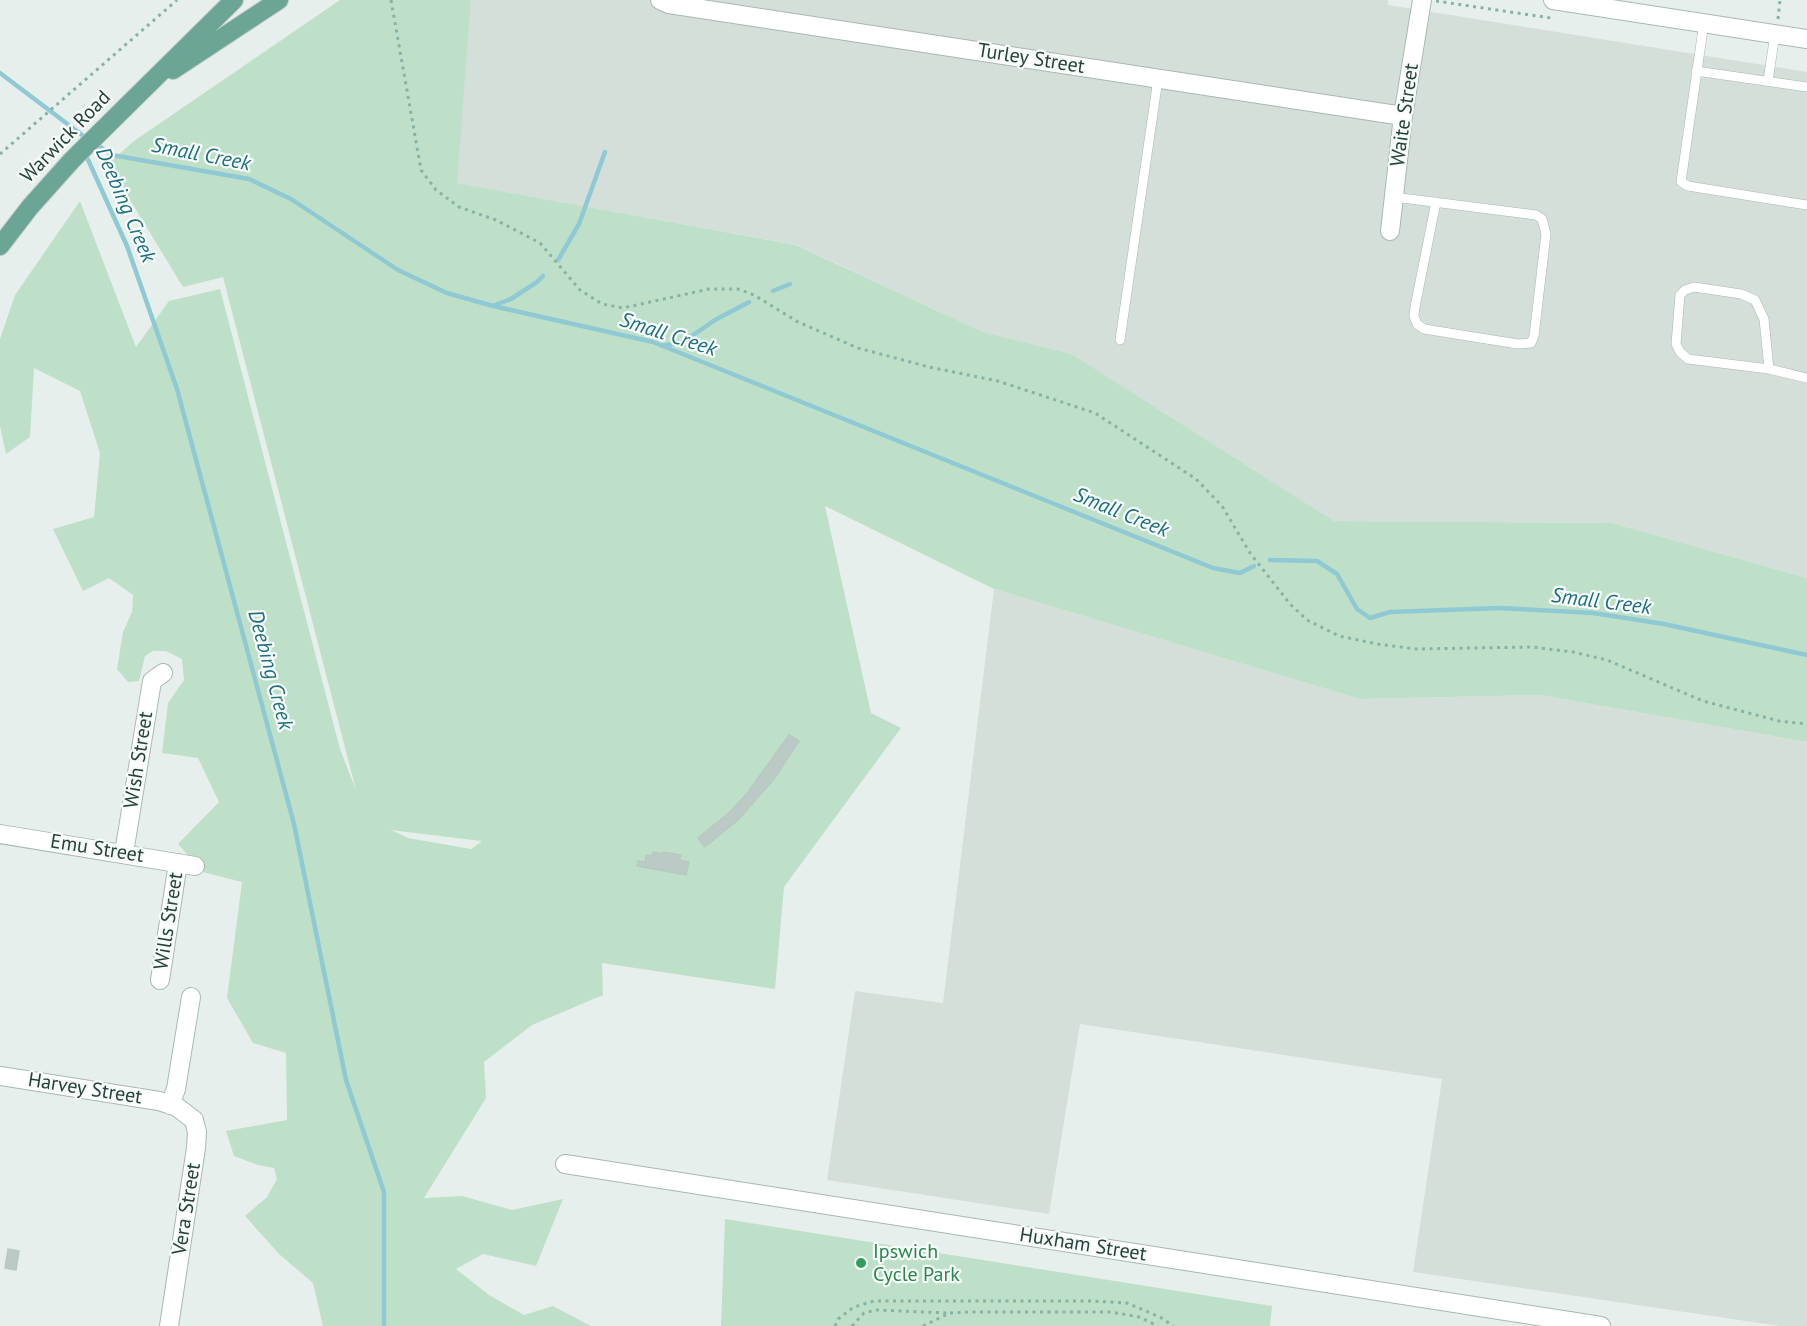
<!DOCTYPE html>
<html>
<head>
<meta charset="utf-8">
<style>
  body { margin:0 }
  canvas { display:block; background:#e6efeb }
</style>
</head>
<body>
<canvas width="1807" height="1326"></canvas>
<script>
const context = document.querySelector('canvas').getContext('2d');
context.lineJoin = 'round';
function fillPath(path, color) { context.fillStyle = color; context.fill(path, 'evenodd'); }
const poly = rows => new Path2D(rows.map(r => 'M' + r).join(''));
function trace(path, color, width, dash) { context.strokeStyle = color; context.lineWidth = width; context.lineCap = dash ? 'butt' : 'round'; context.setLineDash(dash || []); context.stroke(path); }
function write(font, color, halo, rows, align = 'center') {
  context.font = font + ' "PT Sans",sans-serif'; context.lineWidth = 4.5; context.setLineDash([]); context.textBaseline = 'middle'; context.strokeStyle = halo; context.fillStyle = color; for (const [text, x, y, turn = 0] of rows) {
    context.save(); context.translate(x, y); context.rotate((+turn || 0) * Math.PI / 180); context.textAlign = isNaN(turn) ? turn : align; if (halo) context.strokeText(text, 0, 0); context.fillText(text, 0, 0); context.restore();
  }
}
fillPath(poly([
  [471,0,1388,0,1388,5,1807,72,1807,578,1612,523,1334,521,1072,354,983,332,797,245,456,183],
  [994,589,1360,699,1540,695,1807,742,1807,1326,1780,1326,1413,1272,1442,1079,1080,1024,1049,1214,827,1180,855,991,943,1003]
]), '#d4dfda');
fillPath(poly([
  [340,0,471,0,457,183,796,245,983,332,1072,354,1334,521,1612,523,1807,578,1807,742,1540,695,1360,699,994,589,825,506,871,713,901,728,784,887,775,989,602,963,603,995,532,1025,484,1062,486,1098,424,1198,462,1196,512,1210,563,1199,536,1266,483,1254,456,1269,489,1295,524,1315,553,1306,591,1326,323,1326,313,1283,279,1254,245,1216,267,1197,277,1179,274,1168,258,1165,234,1156,226,1131,287,1120,286,1053,253,1043,227,998,242,882,203,872,178,844,219,802,198,758,162,753,168,703,184,680,182,659,166,651,153,651,145,656,139,681,128,682,117,669,123,632,132,612,133,595,109,578,83,591,53,529,94,517,100,453,80,391,34,368,30,437,6,454,0,426,0,339,15,295,80,201,136,347,169,301,220,289,340,749,356,790,223,277,183,287,108,164,134,141],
  [391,830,481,841,481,842,471,849,408,838],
  [725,1219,1272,1306,1270,1326,721,1326]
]), '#bfe0c8');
trace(poly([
  [0,73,86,138],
  [96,144,112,155,249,179,291,199,398,270,447,293,493,306,653,342,1213,568,1240,573,1254,566],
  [85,153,127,246,177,389,294,824,346,1080,384,1192,384,1326],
  [558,260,579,224,605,152],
  [773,291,790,284],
  [495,305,511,299,537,282,543,276],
  [662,346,683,342,715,320,749,302],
  [1270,560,1317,561,1337,574,1357,609,1370,618,1390,612,1500,608,1593,613,1664,624,1807,655]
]), '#8ec9d4', 4.5);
const building = poly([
  [789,735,799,741,774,779,738,820,705,847,698,838,731,811,748,792,789,735],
  [653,852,663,854,663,852,681,855,679,860,689,862,686,875,637,866,638,861,645,862,646,855,652,856,653,852],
  [8,1249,19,1251,16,1270,5,1268,8,1249]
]);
fillPath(building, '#bbcac4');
trace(building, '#b8c9c2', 1.5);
const lane = poly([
  [1704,22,1681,182,1688,186,1807,205],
  [1696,71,1807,87],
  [1768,81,1775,34],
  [1394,197,1536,215,1542,219,1546,234,1534,336,1531,343,1518,344,1424,329,1417,324,1414,316,1415,307,1436,202],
  [1120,340,1158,79],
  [1769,369,1764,319,1755,300,1741,294,1694,287,1685,290,1680,295,1676,344,1680,352,1688,359,1769,369,1807,378]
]);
const street = poly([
  [660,0,669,4,1403,116],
  [1553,0,1807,39],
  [1390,231,1403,116,1422,0],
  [0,834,195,866],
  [124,853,152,681,163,673],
  [160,980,178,863],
  [0,1076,159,1101,177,1107,194,1120,197,1132,196,1148,169,1326],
  [170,1105,176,1089,191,997],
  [565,1164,1601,1326]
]);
const primary = poly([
  [173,70,279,0],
  [0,246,30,207,72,160,234,0]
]);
trace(lane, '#a8b8b2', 10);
trace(street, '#a8b8b2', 20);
trace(primary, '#c2cac8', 20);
trace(poly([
  [391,0,421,170,436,190,459,207,496,220,540,243,580,290,602,304,623,308,709,289,738,289,754,295,798,322,858,348,929,367,998,381,1095,413,1196,479,1222,506,1250,553,1290,604,1307,620,1339,636,1377,644,1416,649,1532,647,1573,652,1607,660,1703,701,1779,721,1807,724],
  [1436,1,1551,18],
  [1778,19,1780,0],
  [0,154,177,0],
  [835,1326,838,1319,854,1307,874,1301,1091,1301,1127,1303,1160,1317,1173,1326],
  [852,1326,864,1313,876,1310,949,1313],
  [923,1326,950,1313,970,1312,1111,1312,1139,1317,1158,1326]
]), '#86b3a5', 3, [3, 4.5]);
trace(lane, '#fff', 9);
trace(street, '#fff', 18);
trace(primary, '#6aa596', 18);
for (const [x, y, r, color] of [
  [861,1263,6,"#2e9e5b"]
]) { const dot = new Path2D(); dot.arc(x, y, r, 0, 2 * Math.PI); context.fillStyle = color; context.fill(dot); trace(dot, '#f7fbf9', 2); }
write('20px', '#24423a', '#f7fbf9', [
  ["Turley Street",1031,59,9],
  ["Waite Street",1405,115,-82],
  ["Warwick Road",66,137,-46],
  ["Wish Street",139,760,-81],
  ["Emu Street",97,849,9],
  ["Wills Street",169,921,-81],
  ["Harvey Street",85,1089,9],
  ["Vera Street",187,1209,-81],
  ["Huxham Street",1083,1245,9]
]);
write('20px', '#27864d', '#f7fbf9', [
  ["Ipswich",873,1252],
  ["Cycle Park",873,1275]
], 'left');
write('italic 21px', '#1c6f80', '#f7fbf9', [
  ["Small Creek",201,155,11],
  ["Deebing Creek",125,205,67],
  ["Small Creek",668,335,18],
  ["Small Creek",1121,513,22],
  ["Small Creek",1601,602,7],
  ["Deebing Creek",270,670,75]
]);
</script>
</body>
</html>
